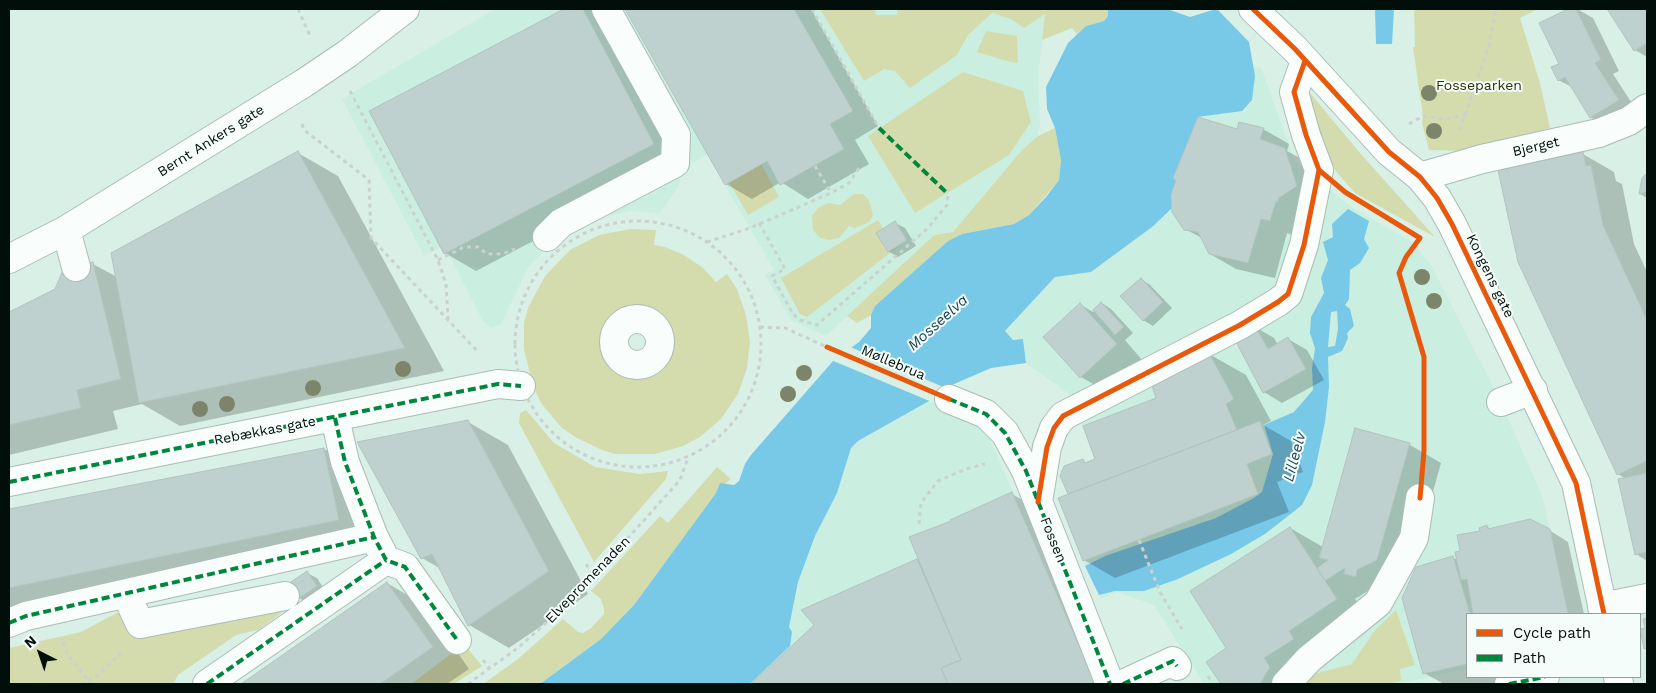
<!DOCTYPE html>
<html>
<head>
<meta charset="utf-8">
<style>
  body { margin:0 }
  #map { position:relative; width:1656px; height:693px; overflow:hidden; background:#d9f0e7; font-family:"Work Sans",sans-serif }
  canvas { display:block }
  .frame { position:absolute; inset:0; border:10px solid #020e09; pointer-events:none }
  .legend { position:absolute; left:1466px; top:613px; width:175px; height:65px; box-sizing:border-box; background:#f5fdfa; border:1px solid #949d9a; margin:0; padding:6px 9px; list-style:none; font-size:15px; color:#020e09 }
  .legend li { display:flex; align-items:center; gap:10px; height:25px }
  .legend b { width:25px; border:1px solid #949d9a }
  .north { position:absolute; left:15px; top:628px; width:50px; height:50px; -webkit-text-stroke:4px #f5fdfa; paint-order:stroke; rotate:319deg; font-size:14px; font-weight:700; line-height:20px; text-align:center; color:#020e09 }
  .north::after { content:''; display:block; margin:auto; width:18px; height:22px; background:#020e09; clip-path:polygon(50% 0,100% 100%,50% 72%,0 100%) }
</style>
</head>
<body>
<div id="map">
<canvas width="1656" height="693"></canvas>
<div class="frame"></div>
<ul class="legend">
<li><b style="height:6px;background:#e8590c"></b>Cycle path</li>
<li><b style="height:6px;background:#00873e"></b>Path</li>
</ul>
<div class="north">N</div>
</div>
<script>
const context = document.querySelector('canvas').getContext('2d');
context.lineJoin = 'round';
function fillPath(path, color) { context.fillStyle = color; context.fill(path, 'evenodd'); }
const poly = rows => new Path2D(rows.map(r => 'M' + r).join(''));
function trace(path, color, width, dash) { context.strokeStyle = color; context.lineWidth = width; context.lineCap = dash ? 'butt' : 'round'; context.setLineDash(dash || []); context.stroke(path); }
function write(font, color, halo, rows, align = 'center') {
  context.font = font + ' "Work Sans",sans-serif'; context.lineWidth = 4; context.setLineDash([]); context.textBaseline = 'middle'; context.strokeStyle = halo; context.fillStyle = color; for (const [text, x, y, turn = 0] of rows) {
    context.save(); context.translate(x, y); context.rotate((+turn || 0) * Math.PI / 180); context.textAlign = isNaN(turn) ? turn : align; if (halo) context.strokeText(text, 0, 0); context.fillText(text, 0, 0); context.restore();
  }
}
fillPath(poly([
  [495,9,1051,9,1045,13,1038,78,1040,125,1038,136,1002,173,953,232,934,235,826,336,791,320,765,275,774,270,707,154,685,168,678,187,660,213,631,211,596,218,569,230,545,250,528,268,501,324,492,328,483,321,451,259,444,254,440,247,424,256,342,99],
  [1261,67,1295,162,1353,208,1409,240,1431,265,1501,402,1543,498,1568,614,1467,614,1467,669,1397,684,1204,684,1154,605,1117,592,1101,599,1083,561,1058,498,1068,494,1060,476,1064,466,1083,459,1085,463,1095,459,1068,393,1026,363,1023,340,1013,340,1005,332,1055,277,1091,272,1152,226,1171,195,1176,180,1173,178,1198,117,1205,117,1255,76,1253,68],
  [929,401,982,428,989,437,1095,682,1090,684,750,684,790,646,789,627,798,582,815,536,837,493,851,448,858,441]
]), '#caefe0');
fillPath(poly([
  [820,9,875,9,876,15,897,15,898,9,1108,9,1108,16,1104,21,1086,26,1077,34,1072,28,1042,40,1045,14,1024,28,1011,19,992,13,968,35,957,55,910,88,895,71,884,69,864,81],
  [1414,9,1538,9,1520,18,1540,83,1550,128,1469,151,1429,150,1422,123,1423,116,1413,47,1415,47],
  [986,31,1017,36,1018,63,1010,62,977,52],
  [963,72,1023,91,1031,122,1009,155,915,213,868,136],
  [1310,93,1360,153,1435,237,1355,193,1340,176,1326,159,1307,99],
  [1055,128,1061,159,1059,180,1029,215,1014,224,962,234,948,241,875,306,871,315,857,323,847,316,934,235,953,232,1021,151,1038,136],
  [761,164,779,197,748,215,729,182],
  [854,194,863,194,869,200,873,215,869,222,855,228,849,226,839,238,829,240,820,238,813,230,812,216,818,208,828,203,840,205],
  [878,220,883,229,895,221,907,240,807,317,800,314,781,278],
  [630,229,656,230,654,245,665,247,682,254,702,267,716,282,727,274,737,289,746,315,750,341,747,368,738,394,721,419,700,437,683,446,655,454,615,454,602,450,575,437,561,427,541,403,533,386,524,349,524,323,528,308,545,276,570,250,599,235],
  [641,318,655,326,662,341,656,357,642,365,625,363,615,351,614,334,625,321],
  [526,410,554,443,595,467,640,474,668,471,666,479,594,562,519,423,520,413],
  [717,467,731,479,725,484,720,484,716,493,634,605,601,639,540,684,483,684,518,659,563,619,578,632,583,633,591,628,604,614,604,609,601,599,591,591,660,516,668,523],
  [296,602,258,630,236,635,178,675,173,684,9,684,9,648,81,632,122,610,135,637],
  [1396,610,1415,665,1400,669,1401,681,1386,684,1305,684,1314,674,1352,664,1375,630],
  [464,644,482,666,454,684,411,684]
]), '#d4dcad');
fillPath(poly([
  [1108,9,1167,9,1190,17,1216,9,1278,9,1249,42,1255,76,1252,100,1242,111,1198,117,1174,178,1176,180,1171,195,1171,209,1152,227,1091,272,1055,277,1005,331,1013,340,1023,339,1026,363,991,368,945,388,929,401,858,441,851,448,837,493,815,536,798,582,789,627,792,632,790,646,750,684,540,684,601,639,634,605,716,493,720,483,734,485,739,481,745,464,751,455,833,361,859,342,871,328,871,315,875,306,948,241,962,234,1014,224,1029,215,1046,197,1059,180,1061,160,1055,128,1047,109,1046,87,1068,43,1086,26,1104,21,1108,16],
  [1375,9,1394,9,1392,44,1376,44],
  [1348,209,1369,221,1364,239,1369,248,1360,263,1350,270,1349,299,1345,305,1350,309,1354,326,1347,333,1348,338,1342,351,1328,357,1329,387,1325,422,1312,485,1302,505,1265,534,1231,554,1178,579,1144,591,1115,591,1099,595,1085,566,1105,556,1216,518,1254,498,1262,492,1273,454,1264,425,1294,412,1313,390,1312,368,1315,348,1310,333,1311,317,1324,293,1321,278,1328,260,1323,242,1333,237,1332,224],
  [1337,311,1338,329,1335,346,1328,347,1331,312]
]), '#78c8e8');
fillPath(poly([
  [1217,9,1278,9,1249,42],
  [848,346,948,389,932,402,831,360]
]), '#d9f0e7');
fillPath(poly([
  [567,9,589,9,610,21,684,162,476,271,445,253,371,112],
  [626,9,811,9,878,126,855,140,869,164,808,199,781,182,752,199,726,184],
  [1571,9,1577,9,1593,18,1619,71,1613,74,1637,111,1609,128,1590,117,1574,88,1558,80,1561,64,1540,24],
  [1609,9,1647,9,1647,57,1635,50],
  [1263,129,1289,144,1287,151,1311,164,1296,236,1287,233,1275,278,1236,269,1210,254,1202,238,1185,229,1237,131],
  [298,153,338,176,444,371,180,426,142,404,113,411,118,429,9,455,9,314,56,290,93,264,117,277],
  [1583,154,1614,172,1616,181,1622,184,1634,244,1647,272,1647,561,1636,554,1626,479,1618,474],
  [1646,175,1647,175,1647,198,1640,194],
  [895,223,905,228,916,246,898,257,888,251],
  [1141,279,1150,285,1172,308,1153,326,1143,320],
  [1102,303,1111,309,1133,333,1125,340,1142,360,1107,392,1081,377,1081,305,1093,312],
  [1255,327,1274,338,1278,345,1288,339,1307,350,1324,380,1282,403,1264,392,1249,367,1251,366],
  [1209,354,1246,375,1271,421,1263,425,1291,441,1303,472,1277,482,1289,512,1115,578,1084,560,1070,495,1062,476,1083,461,1087,463,1097,460,1158,399],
  [468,422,508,445,588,594,509,648,469,625,441,569,422,558],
  [1356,429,1410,445,1441,463,1409,577,1388,588,1371,589,1355,599,1367,617,1300,684,1222,684,1208,662,1227,649,1290,528,1323,547],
  [324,449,363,472,378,543,9,630,9,511],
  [1012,494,1043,512,1119,684,753,684,815,625,917,560,920,562,911,538,952,522],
  [1487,527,1492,529,1549,530,1568,542,1584,614,1467,614,1467,677,1518,677,1505,684,1444,684,1424,673,1453,558,1458,560,1461,552],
  [307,573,317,578,326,592,309,604,299,598],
  [387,583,424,605,469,669,447,684,243,684]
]), '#0003');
const building = poly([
  [564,9,583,9,654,144,444,254,369,111,564,9],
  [625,9,794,9,853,111,830,124,844,149,780,185,767,161,725,185,625,9],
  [1568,9,1576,9,1601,60,1595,63,1619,100,1590,118,1565,77,1558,81,1551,67,1559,64,1539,23,1568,9],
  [1607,9,1647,9,1647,43,1634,51,1607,9],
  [1198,117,1237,129,1239,122,1264,128,1260,139,1285,148,1297,186,1279,198,1278,202,1276,201,1270,221,1261,219,1248,263,1209,254,1198,232,1184,230,1172,212,1171,195,1176,180,1173,178,1198,117],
  [298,151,405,348,139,403,111,253,298,151],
  [1583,152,1586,166,1591,165,1603,225,1647,320,1647,465,1647,461,1617,475,1518,262,1498,170,1583,152],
  [1647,173,1647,192,1639,194,1642,178,1647,173],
  [895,221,907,240,888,252,876,233,895,221],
  [93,262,121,379,77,390,81,408,9,425,9,312,55,289,63,270,93,262],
  [1141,278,1163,302,1143,321,1120,296,1141,278],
  [1101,302,1124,327,1115,335,1093,310,1101,302],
  [1080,303,1117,344,1080,378,1043,337,1080,303],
  [1255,326,1268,349,1288,337,1306,369,1263,393,1234,338,1255,326],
  [1209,353,1234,399,1226,404,1237,430,1068,494,1060,476,1064,466,1083,459,1085,463,1095,459,1083,426,1156,398,1151,383,1209,353],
  [468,420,549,571,468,626,432,554,421,559,357,442,468,420],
  [1260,421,1272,454,1247,464,1258,494,1083,561,1058,498,1260,421],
  [1355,428,1410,443,1377,560,1357,570,1356,577,1344,574,1345,568,1325,581,1317,568,1328,560,1319,558,1355,428],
  [324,448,339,520,9,588,9,509,324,448],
  [1647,473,1647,552,1635,555,1618,479,1647,473],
  [1012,492,1095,682,1090,684,948,684,941,668,961,660,909,537,951,521,950,520,1012,492],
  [1530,519,1550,529,1568,614,1473,614,1467,579,1461,580,1455,552,1460,551,1457,535,1480,531,1479,528,1487,525,1488,529,1530,519],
  [1290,527,1337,599,1289,631,1294,639,1264,658,1270,667,1260,684,1221,684,1206,662,1226,648,1190,591,1290,527],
  [1453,556,1470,614,1467,614,1467,664,1423,674,1402,598,1416,567,1453,556],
  [917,559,961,660,941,668,948,684,751,684,814,625,801,610,917,559],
  [307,571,317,586,298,599,288,584,307,571],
  [387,582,433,647,380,684,241,684,387,582],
  [1647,618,1647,648,1644,649,1640,629,1645,628,1643,619,1647,618]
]);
fillPath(building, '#bed1ce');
trace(building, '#b1c4c0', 1);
const minor = poly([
  [1253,9,1295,49,1389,152,1420,177,1437,198,1452,224,1576,483,1604,614],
  [1420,177,1482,159,1599,133,1629,121,1647,108],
  [66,230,76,267],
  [547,237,561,223,675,163,676,135,606,9],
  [9,259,66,230,304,83,347,54,405,9],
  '614 342a23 23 0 1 1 46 0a23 23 0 1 1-46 0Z',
  [949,399,986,414,1005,433,1026,471,1110,684],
  [1501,402,1533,390],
  [335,418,345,462,374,537,386,560,405,567,457,640],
  [9,482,498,384,521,386],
  [1038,502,1047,447,1054,428,1063,416,1240,325,1278,302,1288,294,1304,245,1319,170,1306,135,1294,92,1305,61],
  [126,594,140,624,285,596],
  [1602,607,1647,598],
  [9,623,26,616,374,537],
  [1618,677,1619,684],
  [207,684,386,560],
  [1123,684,1173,661,1177,666],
  [1286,684,1309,659,1378,603,1414,538,1420,498],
  [1509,684,1545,677]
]);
trace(minor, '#aabcb6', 30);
trace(poly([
  [298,9,311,38],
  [812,9,879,128],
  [350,91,438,260,446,284,448,319],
  [302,124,304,130,369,180,371,238,479,353],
  [1409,124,1423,116,1445,119,1465,115],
  [1460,130,1489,46,1496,9],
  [815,166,831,193],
  '515 344a123 123 0 1 1 246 0a123 123 0 1 1-246 0Z',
  [759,223,785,269,772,276,793,314,800,320,817,325,927,229,947,205,948,194],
  [707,242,750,228,831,193,849,183,859,168],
  [438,260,464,247,478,247,487,254,502,254,515,249],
  [760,327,785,328,827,347],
  [919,524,921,503,938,481,966,469,985,464],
  [1139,540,1160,592,1182,629],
  [586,564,595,577],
  [63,642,68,655,91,684],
  [483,660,490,669],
  [1208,676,1213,684],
  [81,684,98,675,121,653],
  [468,684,519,647,575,597,680,480,688,458]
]), '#cbd1cf', 3, [4, 4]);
trace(minor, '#f9fdfb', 28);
trace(poly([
  [879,128,948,194],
  [949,399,986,414,1005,433,1026,471,1110,684],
  [335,418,345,462,374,537,386,560,405,567,457,640],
  [9,482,498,384,521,386],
  [9,623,26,616,374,537],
  [207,684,386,560],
  [1123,684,1173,661,1177,666],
  [1509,684,1545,677]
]), '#00873e', 4, [8, 4]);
trace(poly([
  [1253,9,1295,49,1389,152,1420,177,1437,198,1452,224,1576,483,1604,614],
  [1305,61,1294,92,1306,135,1319,170,1345,192,1420,238,1406,257,1399,273,1424,357,1424,451,1420,498],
  [827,347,949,399],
  [1038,502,1047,447,1054,428,1063,416,1240,325,1278,302,1288,294,1304,245,1319,170]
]), '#e8590c', 5);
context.fillStyle = '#7c8569';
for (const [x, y] of [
  [1429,93],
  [1434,131],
  [1422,277],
  [1434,301],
  [403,369],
  [804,373],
  [313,388],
  [788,394],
  [227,404],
  [200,409]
]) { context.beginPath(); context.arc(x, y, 8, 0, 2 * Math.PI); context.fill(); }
write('14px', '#302d02', '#f5fdfa', [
  ["Fosseparken",1479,86]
]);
write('14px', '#020e09', '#f5fdfa', [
  ["Bernt Ankers gate",211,141,-32],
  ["Bjerget",1536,147,-13],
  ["Kongens gate",1490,276,64],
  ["Møllebrua",893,363,23],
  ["Rebækkas gate",265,431,-11],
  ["Fossen",1053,540,68],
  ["Elvepromenaden",588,580,-46]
]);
write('italic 15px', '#144055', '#f5fdfa', [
  ["Mosseelva",938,323,-42],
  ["Lilleelv",1295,457,-75]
]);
</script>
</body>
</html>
